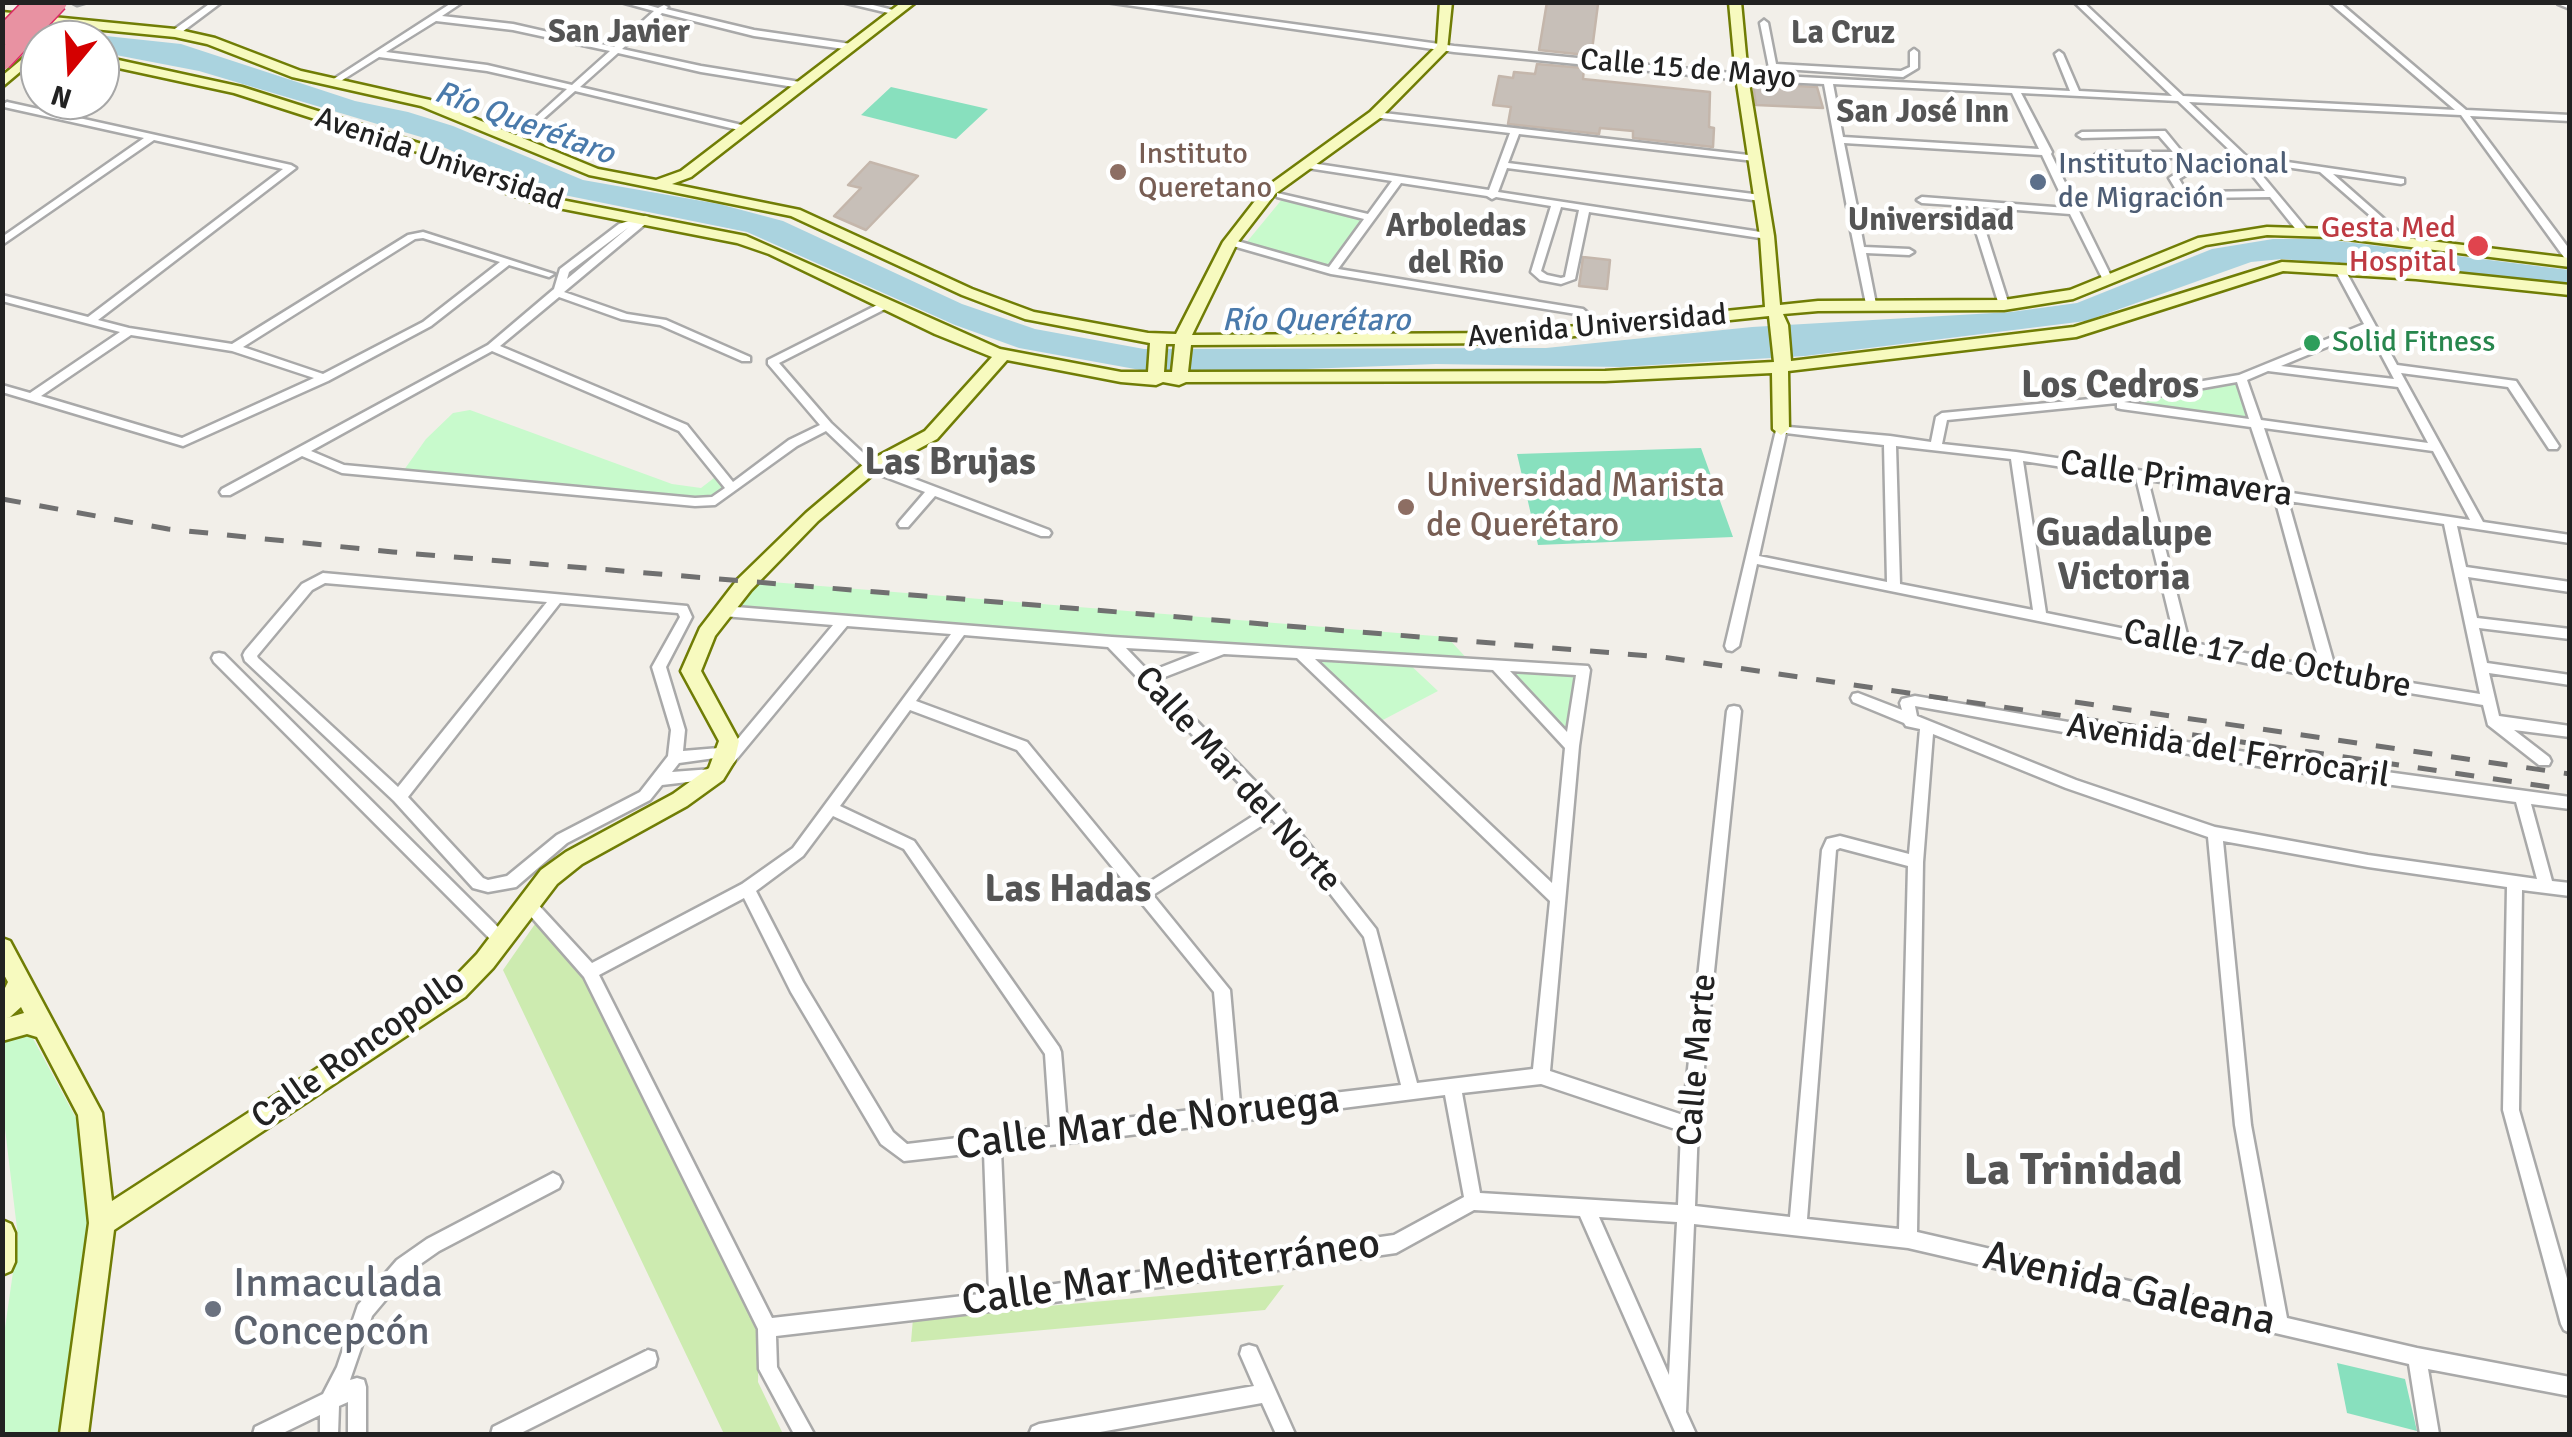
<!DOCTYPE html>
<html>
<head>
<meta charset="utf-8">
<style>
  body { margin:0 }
  #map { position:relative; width:2572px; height:1437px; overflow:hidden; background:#f2efe9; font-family:Signika,sans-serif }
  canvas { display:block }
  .frame { position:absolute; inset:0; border:5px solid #222; pointer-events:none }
  .north { position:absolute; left:20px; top:20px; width:100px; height:100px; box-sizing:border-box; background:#fff; border:2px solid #a7a7a7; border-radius:50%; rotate:198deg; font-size:28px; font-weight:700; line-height:40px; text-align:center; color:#222 }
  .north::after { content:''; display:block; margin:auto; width:35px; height:45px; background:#d40000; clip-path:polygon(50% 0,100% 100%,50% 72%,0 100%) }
</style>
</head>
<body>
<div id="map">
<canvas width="2572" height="1437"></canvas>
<div class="frame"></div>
<div class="north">N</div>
</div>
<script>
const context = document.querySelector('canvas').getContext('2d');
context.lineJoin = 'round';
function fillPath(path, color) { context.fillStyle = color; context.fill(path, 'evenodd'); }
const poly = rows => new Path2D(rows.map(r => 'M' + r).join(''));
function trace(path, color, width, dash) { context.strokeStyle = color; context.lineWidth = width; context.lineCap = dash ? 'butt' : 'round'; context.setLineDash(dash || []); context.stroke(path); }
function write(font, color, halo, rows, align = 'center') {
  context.font = font + ' Signika,sans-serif'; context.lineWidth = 9; context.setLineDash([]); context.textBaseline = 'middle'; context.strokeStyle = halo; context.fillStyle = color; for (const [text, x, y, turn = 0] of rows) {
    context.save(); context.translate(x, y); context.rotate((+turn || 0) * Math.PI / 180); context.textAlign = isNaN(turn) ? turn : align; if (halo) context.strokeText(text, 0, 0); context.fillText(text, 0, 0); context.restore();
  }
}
fillPath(poly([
  [535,924,582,976,759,1326,758,1382,783,1434,724,1434,503,970],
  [1284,1285,1265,1310,911,1342,913,1318]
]), '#cdebb0');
fillPath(poly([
  [1283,198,1364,219,1328,267,1246,243],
  [2237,383,2250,418,2111,402],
  [470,410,672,484,701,488,723,471,734,484,716,499,404,470,426,439,453,413],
  [759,581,1447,637,1472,664,1406,661,1438,691,1381,721,1312,653,723,611],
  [1498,665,1581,671,1569,742],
  [29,1031,77,1120,88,1228,60,1434,3,1434,2,1349,18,1237,3,1112,3,1035]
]), '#c8facc');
fillPath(poly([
  [891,87,988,109,956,139,861,115],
  [1701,448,1733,537,1538,545,1517,454],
  [2337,1363,2405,1379,2417,1431,2347,1413]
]), '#88e0be');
fillPath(poly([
  [106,36,181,44,355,101,408,112,453,126,583,180,719,204,783,221,962,304,1035,329,1144,349,1546,348,1752,327,2011,312,2077,303,2212,249,2273,239,2322,239,2569,270,2569,286,2282,259,2251,262,2086,321,1805,356,1620,367,1436,364,1227,372,1146,371,1019,348,955,325,747,232,554,193,523,183,421,137,199,71,100,52,100,40,63,40]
]), '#aad3df');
fillPath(poly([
  [2,42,40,42,40,54,2,54,2,42]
]), '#aad3df');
const building = poly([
  [1547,2,1598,4,1592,50,1586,49,1586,55,1539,50,1547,2],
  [1537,64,1584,68,1583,79,1710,92,1709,127,1714,128,1713,147,1633,138,1633,131,1600,128,1599,134,1508,124,1511,107,1493,105,1499,76,1513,78,1514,72,1535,74,1537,64],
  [1753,84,1817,87,1823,108,1756,105,1753,84],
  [870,162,918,176,866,230,834,216,861,188,848,185,870,162],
  [1583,257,1610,260,1607,289,1579,286,1583,257]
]);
fillPath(building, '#c7bfb8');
trace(building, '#c4b6ab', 2.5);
const street = poly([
  [87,2,77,5,73,3,73,2,87,2],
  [212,2,222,2,178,35,172,35,172,31,212,2],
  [453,2,463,2,442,16,513,24,614,47,654,11,621,2,637,2,658,8,664,5,668,7,666,9,754,30,851,44,855,47,851,50,754,36,662,13,622,49,701,66,800,82,804,85,800,88,701,72,618,53,580,87,746,126,748,128,743,131,575,91,516,143,513,142,513,138,567,89,487,71,379,57,336,84,329,82,453,2],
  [436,21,513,30,610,51,572,85,487,65,386,52,436,21],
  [842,2,861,2,901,12,897,15,842,2],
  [1106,2,1132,2,1454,46,1742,74,2070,91,2055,54,2059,51,2063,54,2079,91,2172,96,2074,2,2083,2,2183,96,2455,110,2329,2,2339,2,2466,110,2570,115,2570,121,2470,116,2570,250,2570,261,2566,260,2461,115,2189,102,2246,156,2404,179,2404,183,2401,184,2333,174,2408,240,2408,244,2404,245,2320,172,2251,162,2306,228,2307,230,2302,233,2298,232,2270,197,2195,198,2178,193,2169,178,2185,168,2177,158,2100,158,2095,155,2100,152,2173,152,2159,136,2082,138,2077,135,2082,132,2165,131,2196,169,2179,179,2185,189,2195,192,2265,191,2240,160,2178,101,2021,93,2052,152,2051,154,2113,280,2108,283,2103,280,2070,214,1978,207,2009,305,2004,308,1999,305,1968,206,1922,203,1917,200,1922,197,2067,208,2042,155,1844,143,1857,207,1852,210,1847,207,1824,84,1742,80,1454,52,1106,2],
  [1833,84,2012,93,2039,149,1843,137,1833,84],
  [2557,2,2570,3,2570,9,2558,4,2557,2],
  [1764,20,1768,23,1776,64,1901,71,1910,67,1910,52,1914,49,1918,52,1918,68,1903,77,1769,68,1760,23,1764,20],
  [7,102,291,165,296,168,98,320,129,328,232,344,408,235,423,232,554,274,549,277,509,265,431,326,328,381,183,446,2,392,2,385,30,393,120,332,2,301,2,295,88,317,283,169,154,140,2,245,2,237,144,138,4,107,2,105,7,102],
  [423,238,500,262,423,322,323,374,243,347,415,239,423,238],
  [131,335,232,351,314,378,182,438,41,396,131,335],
  [1375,112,1757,156,1759,158,1754,161,1519,134,1508,163,1761,195,1766,198,1761,201,1507,168,1498,192,1767,233,1772,236,1767,239,1589,212,1575,279,1561,284,1540,280,1531,272,1551,206,1496,197,1492,199,1487,196,1401,183,1338,269,1583,309,1596,320,1596,331,1591,334,1586,331,1586,321,1576,314,1331,274,1226,244,1225,242,1230,239,1329,267,1364,219,1277,197,1277,193,1368,214,1392,181,1301,167,1299,165,1304,162,1489,190,1510,133,1372,117,1370,115,1375,112],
  [1561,207,1579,210,1565,277,1561,278,1547,275,1541,271,1561,207],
  [645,216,649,217,649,221,564,292,627,314,666,320,750,357,750,361,742,361,660,325,621,319,559,297,500,346,687,425,733,482,789,440,820,425,768,364,768,360,881,303,889,303,889,307,779,363,831,423,875,464,1049,530,1051,533,1049,536,1041,536,935,496,908,527,900,527,898,524,900,521,925,492,867,470,826,431,797,446,715,505,695,506,342,473,302,456,230,495,222,495,220,492,222,489,488,345,554,289,560,269,619,224,645,216],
  [629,227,567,279,569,272,629,227],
  [492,351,679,431,725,488,712,497,695,498,344,465,311,451,492,351],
  [1856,228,1861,231,1864,247,1909,249,1914,252,1909,255,1866,253,1876,304,1871,307,1866,304,1851,231,1856,228],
  [2339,265,2344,268,2397,365,2516,381,2559,446,2557,449,2549,449,2508,387,2401,373,2483,522,2570,535,2570,543,2457,526,2466,567,2570,582,2570,592,2468,577,2477,618,2570,629,2570,639,2479,628,2487,663,2570,675,2570,685,2489,673,2499,716,2570,726,2570,737,2514,730,2549,757,2551,761,2549,765,2539,765,2488,725,2483,705,2330,680,1757,564,1739,646,1732,651,1727,650,1725,646,1777,426,1890,436,1931,442,1936,417,1942,413,2101,398,2239,375,2364,324,2334,268,2339,265],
  [2368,330,2394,379,2281,366,2368,330],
  [2268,371,2398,387,2428,443,2261,420,2247,380,2268,371],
  [2237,382,2249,419,2124,402,2237,382],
  [2117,403,2117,408,2121,409,2251,427,2272,490,2016,452,1942,444,1947,420,2117,403],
  [2264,428,2433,451,2470,520,2285,492,2264,428],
  [1786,433,1884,445,1887,582,1759,556,1786,433],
  [1896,446,2011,459,2033,610,1900,584,1896,446],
  [2023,461,2136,478,2175,639,2046,613,2023,461],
  [2148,480,2275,499,2321,668,2189,642,2148,480],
  [2288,501,2444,524,2480,694,2336,671,2288,501],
  [323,573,687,606,692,617,666,667,685,730,683,751,731,747,833,625,723,616,717,611,723,606,1112,637,1588,666,1590,670,1579,746,1550,1071,1683,1115,1727,711,1729,707,1734,706,1739,707,1741,711,1698,1126,1695,1206,1790,1217,1822,850,1827,839,1840,836,1909,854,1920,729,1906,726,1904,723,1853,702,1851,698,1853,694,1858,693,1902,710,1900,703,1902,699,1915,696,2269,756,2570,797,2570,809,2531,804,2552,881,2570,883,2570,896,2522,890,2519,1110,2570,1289,2570,1333,2564,1330,2561,1324,2503,1110,2507,887,2368,867,2223,841,2251,1125,2287,1318,2417,1348,2570,1377,2570,1396,2428,1369,2439,1434,2420,1434,2409,1364,1908,1248,1694,1224,1686,1412,1696,1434,1676,1434,1580,1216,1474,1210,1396,1253,998,1310,776,1336,777,1367,814,1434,794,1434,759,1369,758,1329,584,977,520,904,523,899,528,897,533,899,592,963,742,884,793,848,951,634,847,626,721,778,662,785,650,800,567,843,516,887,488,892,473,888,394,801,245,661,243,655,245,651,302,584,323,573],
  [325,583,547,602,398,787,258,658,257,656,312,590,325,583],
  [560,603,678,613,680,617,652,667,671,730,668,756,640,792,557,835,507,876,488,880,483,878,408,797,560,603],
  [964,635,1108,647,1264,809,1145,885,1027,742,916,701,964,635],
  [1126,648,1200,652,1149,672,1126,648],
  [1224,654,1297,658,1550,901,1533,1069,1417,1083,1376,929,1279,806,1157,680,1224,654],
  [1315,659,1493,670,1565,748,1552,883,1315,659],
  [1510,671,1576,675,1567,732,1510,671],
  [1915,706,2269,768,2516,802,2537,879,2368,855,2215,827,2076,780,1917,716,1915,706],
  [910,710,1017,750,1214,992,1224,1106,1067,1125,1061,1052,1059,1047,914,841,840,806,910,710],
  [1933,734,2066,788,2208,837,2235,1125,2268,1313,1917,1232,1923,862,1933,734],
  [722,757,712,769,672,772,679,763,722,757],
  [833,816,904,849,1045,1054,1050,1127,907,1144,893,1132,803,982,756,891,803,856,833,816],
  [1272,819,1364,937,1401,1085,1240,1104,1230,990,1153,895,1272,819],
  [1840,848,1908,866,1899,1229,1807,1219,1836,850,1840,848],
  [744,898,791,992,881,1144,904,1161,984,1152,989,1293,772,1318,599,975,744,898],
  [1541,1084,1681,1131,1678,1205,1480,1193,1462,1093,1541,1084],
  [1445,1095,1464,1197,1394,1235,1007,1291,1001,1150,1059,1144,1445,1095],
  [1599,1217,1677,1222,1669,1375,1599,1217],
  [219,653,224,654,506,935,509,940,506,945,501,947,496,945,214,662,212,658,214,654,219,653],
  [553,1173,559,1176,562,1182,559,1188,439,1251,409,1272,372,1316,350,1380,357,1378,364,1380,366,1387,366,1434,348,1434,348,1402,339,1406,338,1434,320,1434,320,1415,281,1434,253,1434,255,1427,323,1394,337,1367,358,1305,397,1260,427,1239,553,1173],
  [1249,1345,1256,1347,1295,1434,1276,1434,1262,1403,1089,1434,1029,1434,1032,1427,1039,1424,1254,1386,1240,1354,1242,1347,1249,1345],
  [648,1350,655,1352,657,1359,655,1366,519,1434,491,1434,493,1427,648,1350]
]);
const secondary = poly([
  [902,2,916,2,691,177,672,184,800,210,972,289,1034,312,1148,333,1176,334,1223,242,1265,188,1370,112,1437,46,1440,2,1452,2,1447,50,1380,118,1275,194,1237,243,1192,335,1507,333,1765,307,1760,236,1736,77,1729,2,1741,2,1748,77,1774,236,1780,305,1818,301,2004,300,2070,290,2198,238,2267,227,2331,229,2570,258,2570,267,2331,237,2267,235,2206,245,2073,299,2004,310,1818,311,1783,314,1788,325,1791,361,2074,327,2282,262,2416,269,2570,285,2570,295,2416,279,2283,271,2076,337,1788,371,1789,429,1781,435,1773,429,1772,373,1605,381,1186,382,1179,385,1163,382,1156,385,1121,382,1007,360,937,439,877,471,818,521,751,590,715,636,701,671,739,741,734,762,723,780,687,806,582,864,557,884,493,968,465,997,114,1230,88,1434,60,1434,89,1223,78,1115,37,1037,27,1034,2,1041,2,994,8,982,2,971,2,938,10,941,102,1113,112,1201,449,983,477,954,541,870,566,852,673,794,709,768,719,741,681,671,700,628,737,580,806,513,865,463,925,431,992,357,935,334,769,254,737,243,538,204,503,192,424,154,234,93,100,64,100,56,242,87,434,148,513,186,546,197,746,236,1000,349,1121,372,1148,372,1150,343,1025,319,962,295,791,216,589,175,421,106,292,77,207,44,175,37,2,20,2,12,175,29,215,38,301,71,430,100,598,169,656,180,681,171,902,2],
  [1769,316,1774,362,1605,371,1188,372,1191,345,1507,343,1769,316],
  [1166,344,1175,344,1172,372,1164,372,1166,344],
  [21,1007,24,1013,7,1018,10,1017,21,1007],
  [93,29,97,30,97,36,52,40,93,29],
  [40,44,40,55,2,87,2,76,40,44],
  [2,1220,11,1224,15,1233,15,1262,11,1271,2,1275,2,1220]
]);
trace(street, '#a9a9a9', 5);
trace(secondary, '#707d05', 5);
fillPath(street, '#fff');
fillPath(secondary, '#f7fabf');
trace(poly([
  [2,499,168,529,393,552,1662,657,2570,790],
  [2075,702,2570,774]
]), '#707070', 5, [19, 19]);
const highwayBridge = poly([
  [2,36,35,2],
  [2,61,58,2]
]);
trace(highwayBridge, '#dc2a67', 21, []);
trace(highwayBridge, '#e892a2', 18);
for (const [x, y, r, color] of [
  [1118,172,10,"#8d6e63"],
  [2038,182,10,"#5c6f8a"],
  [2478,246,12,"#e0444e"],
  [2312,343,10,"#2e9e5b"],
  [1406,507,10,"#8d6e63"],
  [213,1309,10,"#6b7280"]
]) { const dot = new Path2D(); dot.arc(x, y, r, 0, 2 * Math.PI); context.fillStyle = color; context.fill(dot); trace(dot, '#fff', 4); }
write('30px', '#222', '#fff', [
  ["Calle 15 de Mayo",1688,70,5],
  ["Avenida Universidad",439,160,19],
  ["Avenida Universidad",1597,327,-5]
]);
write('30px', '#785e54', '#fff', [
  ["Instituto",1138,155],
  ["Queretano",1138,189]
], 'left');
write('30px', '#4e5e75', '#fff', [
  ["Instituto Nacional",2058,165],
  ["de Migración",2058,199]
], 'left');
write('30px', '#be3a42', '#fff', [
  ["Gesta Med",2456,229],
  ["Hospital",2456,263]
], 'right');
write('30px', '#27864d', '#fff', [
  ["Solid Fitness",2332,343]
], 'left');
write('bold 32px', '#555', '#fff', [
  ["San Javier",619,34],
  ["La Cruz",1843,35],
  ["San José Inn",1923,114],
  ["Universidad",1931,222],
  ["Arboledas",1456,228],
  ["del Rio",1456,265]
]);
write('italic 32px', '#4a7aab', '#fff', [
  ["Río Querétaro",524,124,20],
  ["Río Querétaro",1316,322]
]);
write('35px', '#222', '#fff', [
  ["Calle Primavera",2176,480,8],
  ["Calle 17 de Octubre",2267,660,11],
  ["Avenida del Ferrocaril",2228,752,9],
  ["Calle Mar del Norte",1237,780,48],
  ["Calle Roncopollo",359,1050,-35],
  ["Calle Marte",1698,1060,-85]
]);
write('35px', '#785e54', '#fff', [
  ["Universidad Marista",1426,487],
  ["de Querétaro",1426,527]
], 'left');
write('bold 38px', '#555', '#fff', [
  ["Los Cedros",2110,387],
  ["Las Brujas",950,464],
  ["Guadalupe",2124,535],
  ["Victoria",2124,579],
  ["Las Hadas",1068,891]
]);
write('42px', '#222', '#fff', [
  ["Calle Mar de Noruega",1148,1124,-7],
  ["Calle Mar Mediterráneo",1171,1274,-8],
  ["Avenida Galeana",2129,1290,13]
]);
write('42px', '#5b616d', '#fff', [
  ["Inmaculada",233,1285],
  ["Concepcón",233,1333]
], 'left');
write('bold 45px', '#555', '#fff', [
  ["La Trinidad",2073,1172]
]);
</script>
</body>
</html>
